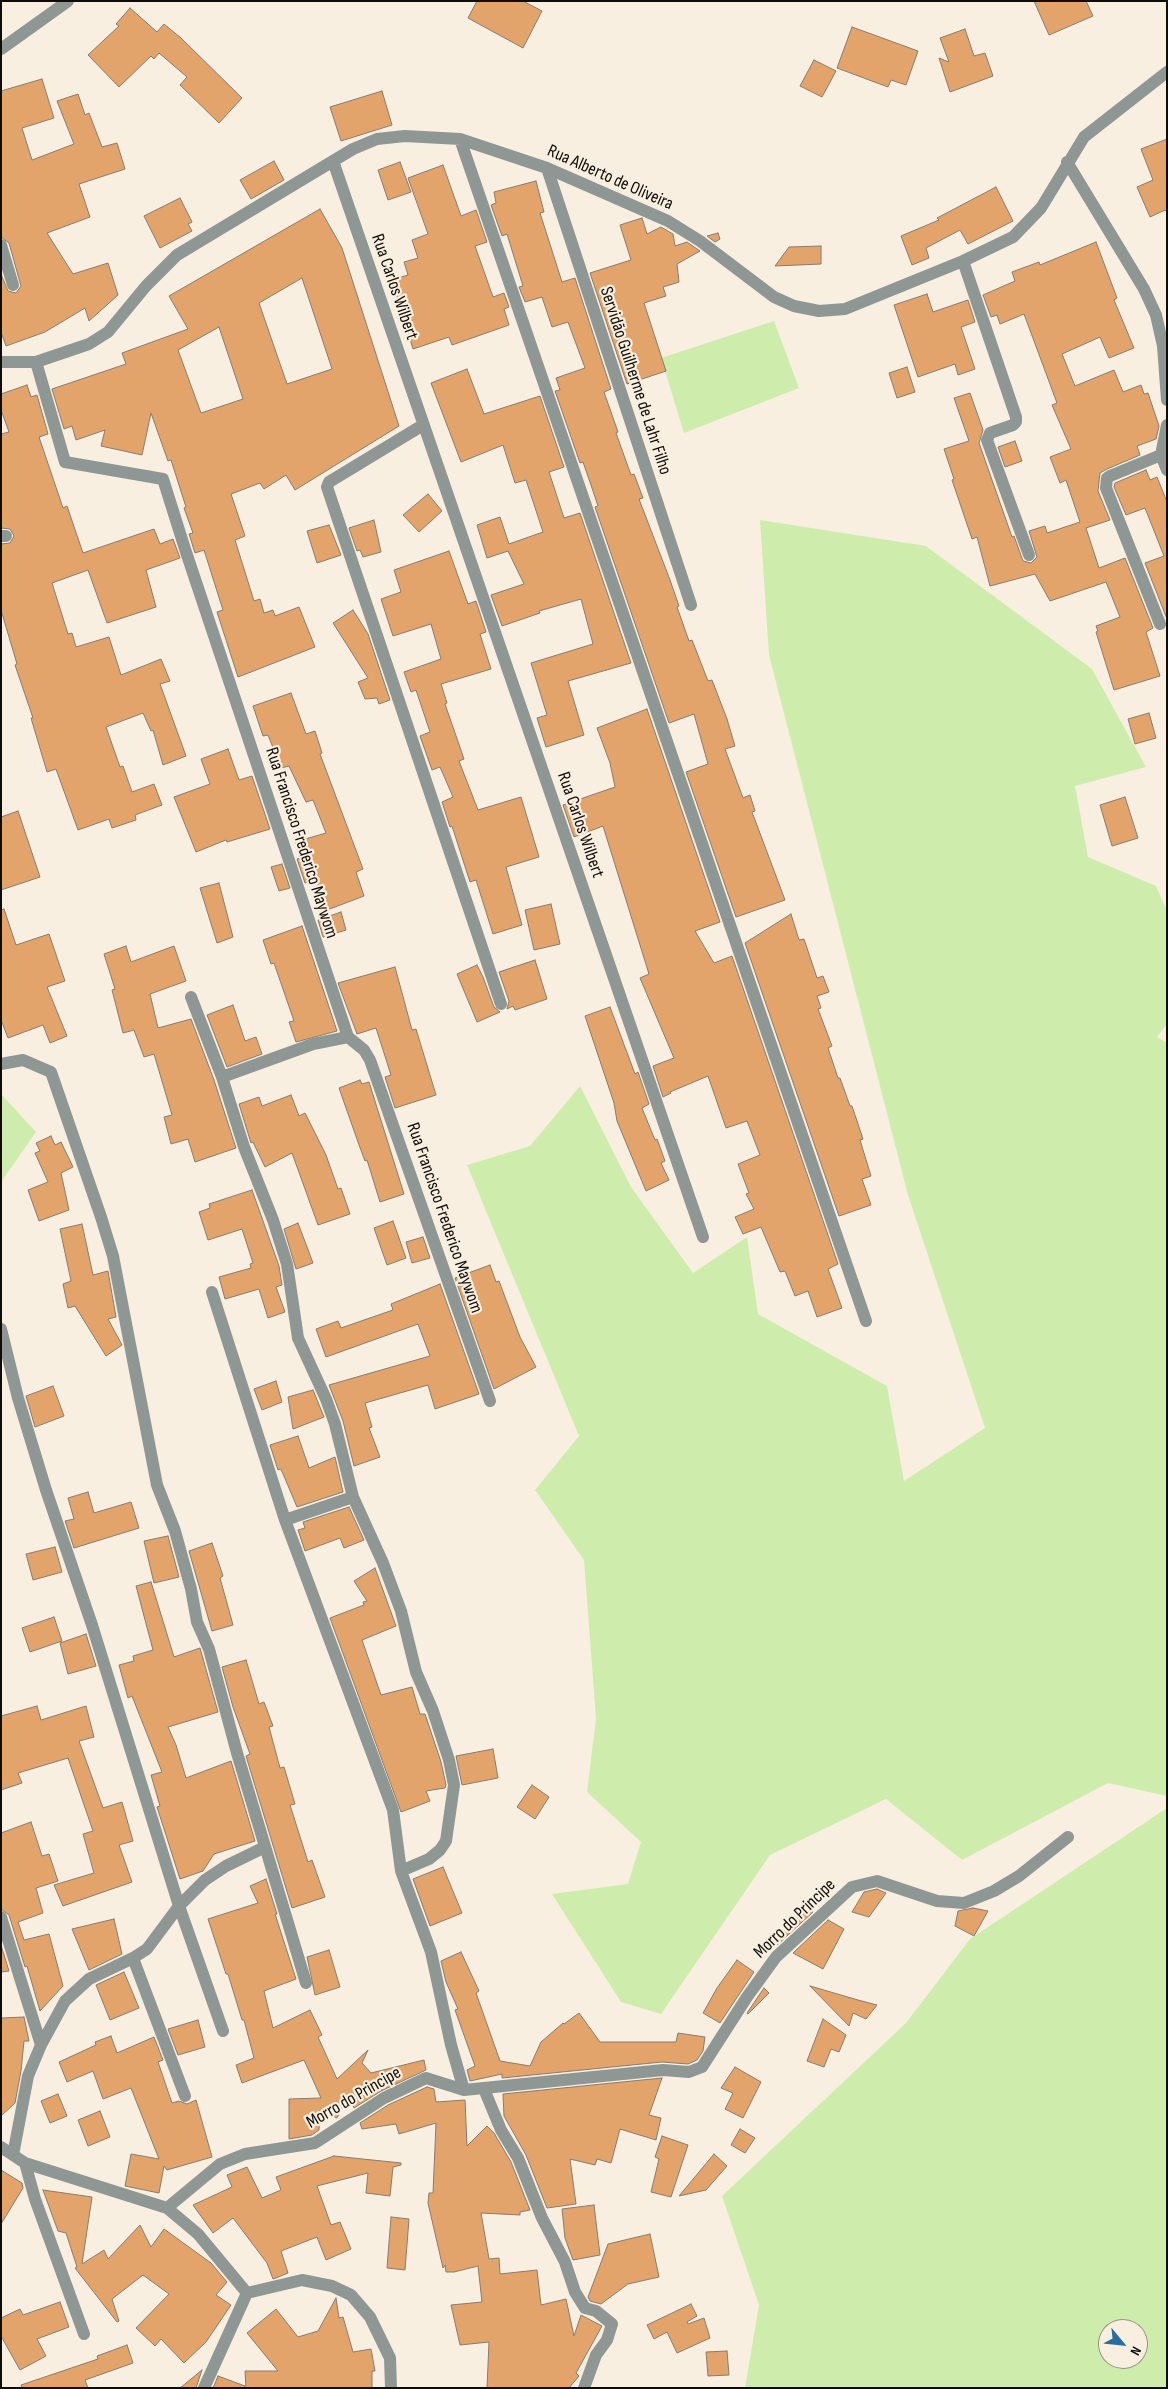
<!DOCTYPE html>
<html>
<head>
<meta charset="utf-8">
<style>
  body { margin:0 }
  #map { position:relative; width:1168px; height:2389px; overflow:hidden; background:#f9efe0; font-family:"Sofia Sans Condensed",sans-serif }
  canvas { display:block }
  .frame { position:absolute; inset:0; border:2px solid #0f0c07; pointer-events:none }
  .north { position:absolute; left:1098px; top:2319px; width:50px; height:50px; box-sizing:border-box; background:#f9efe0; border:1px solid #9b9489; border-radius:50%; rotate:118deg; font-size:14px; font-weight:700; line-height:20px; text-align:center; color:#0f0c07 }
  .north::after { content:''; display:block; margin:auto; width:18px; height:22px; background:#2b6ca2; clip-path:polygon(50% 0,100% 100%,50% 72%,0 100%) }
</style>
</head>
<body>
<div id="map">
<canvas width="1168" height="2389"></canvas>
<div class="frame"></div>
<div class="north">N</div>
</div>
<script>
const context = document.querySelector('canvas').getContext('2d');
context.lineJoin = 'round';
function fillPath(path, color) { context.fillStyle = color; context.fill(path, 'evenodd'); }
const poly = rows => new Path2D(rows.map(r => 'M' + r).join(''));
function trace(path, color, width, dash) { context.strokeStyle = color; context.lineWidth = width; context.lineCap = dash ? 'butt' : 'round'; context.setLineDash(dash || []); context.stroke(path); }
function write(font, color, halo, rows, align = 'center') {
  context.font = font + ' "Sofia Sans Condensed",sans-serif'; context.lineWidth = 4.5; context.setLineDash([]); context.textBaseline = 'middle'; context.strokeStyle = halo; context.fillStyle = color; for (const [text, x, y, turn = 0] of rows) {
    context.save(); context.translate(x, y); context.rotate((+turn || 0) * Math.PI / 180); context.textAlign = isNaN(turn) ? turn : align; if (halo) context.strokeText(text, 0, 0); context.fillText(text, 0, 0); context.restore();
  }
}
fillPath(poly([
  [774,321,799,388,684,433,661,358],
  [760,520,926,546,1092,669,1146,767,1075,786,1088,857,1156,886,1167,911,1167,1024,1157,1037,1167,1043,1167,1796,1108,1783,962,1860,886,1799,770,1855,661,2014,621,2002,552,1894,628,1884,641,1842,587,1792,596,1719,584,1560,535,1490,579,1436,467,1165,530,1146,580,1086,631,1187,693,1273,747,1237,758,1314,887,1386,904,1481,985,1428,908,1195,769,655],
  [1,1094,36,1132,1,1182],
  [1167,1808,1167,2388,745,2388,759,2305,722,2196,906,2023,970,1939],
  [1108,2329,1138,2329,1138,2359,1108,2359]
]), '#ceedad');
const building = poly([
  [477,1,523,1,542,11,523,48,468,18,477,1],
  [1034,1,1086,1,1093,16,1049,35,1034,1],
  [130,8,157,32,164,24,181,38,242,98,219,123,180,85,187,77,159,53,154,59,151,56,119,87,88,55,119,26,116,24,130,8],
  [852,27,918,51,906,85,891,80,888,87,837,68,852,27],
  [965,29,974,56,985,53,993,76,950,92,939,58,949,62,940,38,965,29],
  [814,60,836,71,822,97,800,86,814,60],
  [42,79,54,118,22,128,32,160,74,144,57,101,78,94,85,115,89,113,102,147,117,143,125,169,79,184,90,217,47,233,73,274,108,263,118,295,89,321,85,308,45,332,6,346,1,332,1,274,8,291,16,293,21,286,9,243,1,237,1,91,42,79],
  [382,91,392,125,341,141,330,107,382,91],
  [1167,139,1167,212,1165,210,1150,217,1137,187,1153,180,1141,149,1167,139],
  [274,161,284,180,251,199,240,180,274,161],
  [400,162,411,192,388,200,378,170,400,162],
  [443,165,461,216,476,210,487,242,475,246,493,297,504,293,509,307,504,309,509,325,452,345,449,337,413,349,392,280,408,275,404,262,418,258,412,240,428,234,408,178,443,165],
  [536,181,544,212,540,213,562,282,575,278,611,389,604,392,618,432,616,433,631,475,634,474,643,498,639,499,670,580,679,606,677,607,689,641,692,640,708,681,712,680,727,719,735,746,725,749,743,798,750,795,755,811,752,812,785,900,736,917,686,772,708,764,694,714,669,723,595,507,598,506,591,485,583,462,580,463,555,391,560,390,556,378,585,368,568,322,552,327,542,297,525,302,519,287,523,286,507,234,502,236,491,205,496,203,494,192,536,181],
  [996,187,1013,221,968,244,960,230,926,248,929,258,912,265,901,236,939,220,937,218,996,187],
  [180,198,192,222,188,224,192,231,160,248,144,216,180,198],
  [320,209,342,248,399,426,295,490,286,475,264,489,260,483,231,494,245,536,235,540,254,601,260,599,264,613,273,610,275,616,299,607,315,647,238,677,217,612,223,610,204,550,195,553,189,534,193,533,184,508,186,507,171,460,168,461,151,413,142,455,101,446,105,430,76,440,72,426,64,429,52,389,126,364,122,353,188,329,169,296,320,209],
  [302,278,332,369,287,384,259,303,302,278],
  [219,327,243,399,201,413,178,350,219,327],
  [642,218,647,234,661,227,673,234,675,246,687,242,700,251,677,264,679,282,663,287,666,296,644,303,666,371,627,384,590,273,631,260,620,225,642,218],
  [718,233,720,239,715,242,707,236,718,233],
  [1096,242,1117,298,1114,300,1134,348,1109,358,1100,337,1062,354,1075,386,1114,370,1123,392,1141,385,1144,394,1148,393,1159,426,1156,439,1137,446,1140,455,1107,469,1100,473,1098,491,1110,520,1086,528,1099,568,1125,558,1153,628,1146,632,1160,676,1114,690,1096,632,1098,631,1096,626,1120,617,1106,582,1050,601,1035,574,990,586,977,537,972,539,952,480,954,479,944,449,969,441,954,398,970,393,983,430,979,443,1012,537,1014,536,1023,561,1031,563,1037,557,1029,531,1045,526,1047,533,1080,522,1066,480,1060,483,1050,457,1071,449,1052,405,1057,403,1024,314,1000,324,997,315,991,317,983,295,1015,281,1012,272,1039,262,1040,265,1096,242],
  [821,246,821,264,775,266,789,247,821,246],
  [927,294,933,312,968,300,975,322,961,327,975,369,958,375,955,364,918,377,894,305,927,294],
  [907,367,915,392,897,398,889,373,907,367],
  [467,369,484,414,540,396,564,467,549,472,564,518,580,513,631,663,568,681,584,735,546,747,537,718,547,715,531,663,593,644,581,599,539,611,540,613,502,626,491,595,524,584,508,551,487,558,477,525,500,517,509,544,543,532,526,480,515,483,503,445,461,462,431,383,467,369],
  [27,385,31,397,37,395,48,434,39,437,63,508,67,506,83,553,154,529,160,544,173,539,180,558,146,570,156,607,107,623,88,570,52,583,68,634,72,633,76,647,109,637,121,675,161,659,170,681,160,684,186,756,163,765,153,730,151,731,143,713,106,727,120,767,123,766,132,792,154,784,162,805,135,815,136,820,112,828,109,819,78,830,56,769,47,772,31,718,33,718,15,665,17,664,1,610,1,544,10,543,14,536,10,529,1,528,1,434,9,432,1,410,1,394,27,385],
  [1015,441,1022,461,1005,467,998,447,1015,441],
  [1146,470,1150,480,1157,477,1167,502,1167,619,1145,563,1164,556,1145,508,1126,515,1114,487,1115,483,1146,470],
  [428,494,442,511,419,532,403,515,428,494],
  [374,520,381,552,363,557,360,550,357,551,349,528,374,520],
  [329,525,341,555,317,563,307,531,329,525],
  [449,551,468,604,476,601,486,632,480,634,491,669,441,684,447,703,445,704,464,759,459,761,478,810,521,797,539,857,506,867,522,925,493,934,476,880,470,882,452,826,450,827,442,802,453,797,440,767,432,770,420,736,430,732,416,690,411,692,404,672,441,659,431,624,393,636,381,599,401,592,394,570,449,551],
  [353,610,368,634,390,700,379,704,377,698,365,699,358,682,368,678,333,623,353,610],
  [291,693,306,734,315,731,322,753,320,754,363,869,356,872,364,896,327,910,316,880,305,883,297,859,300,858,295,842,326,833,313,800,306,802,289,766,281,768,268,735,263,736,253,706,291,693],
  [647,709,720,922,695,931,714,963,732,956,838,1264,828,1269,842,1308,817,1317,808,1291,795,1296,785,1271,780,1272,761,1227,743,1234,735,1217,754,1209,746,1194,749,1193,738,1164,760,1155,747,1121,726,1128,708,1076,670,1092,671,1093,663,1097,653,1066,674,1058,640,978,649,974,603,826,574,837,563,805,615,787,610,763,597,728,647,709],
  [1149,713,1156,738,1135,744,1128,719,1149,713],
  [228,749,239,780,252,776,270,829,227,842,226,840,196,852,174,797,210,784,201,759,228,749],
  [1125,797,1138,838,1112,846,1100,805,1125,797],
  [18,811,40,877,1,890,1,817,18,811],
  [282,864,290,888,279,891,271,867,282,864],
  [219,883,233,937,217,943,200,888,219,883],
  [551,904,560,944,534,950,525,910,551,904],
  [4,909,16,945,49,934,65,981,47,987,67,1036,50,1043,43,1025,8,1038,1,1020,1,910,4,909],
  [341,912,346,930,323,937,318,920,341,912],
  [791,914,799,940,804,939,817,978,823,976,829,992,817,996,821,1008,818,1009,832,1046,828,1048,838,1078,840,1078,850,1106,852,1106,863,1139,860,1140,871,1176,862,1179,871,1205,839,1216,745,943,791,914],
  [302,926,337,1031,296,1042,289,1022,294,1021,274,963,271,964,263,940,302,926],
  [126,946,131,962,174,946,186,981,150,994,158,1028,191,1019,214,1080,236,1148,195,1162,188,1139,171,1144,164,1117,172,1115,154,1054,144,1057,134,1030,123,1033,112,990,115,989,104,954,126,946],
  [535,960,547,999,515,1010,513,1006,507,1009,509,1001,499,972,535,960],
  [477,965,483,977,494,1007,500,1012,477,1022,457,974,477,965],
  [395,967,412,1030,416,1029,436,1095,395,1108,385,1077,391,1075,376,1028,357,1034,338,983,395,967],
  [233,1005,245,1041,256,1037,262,1054,227,1067,207,1015,233,1005],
  [610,1007,635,1074,638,1072,649,1104,642,1108,655,1140,657,1139,665,1161,661,1163,669,1180,646,1191,617,1121,614,1103,585,1016,610,1007],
  [360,1080,362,1084,369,1082,404,1194,380,1202,367,1160,365,1161,358,1142,339,1088,360,1080],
  [291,1095,299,1116,305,1113,326,1155,338,1189,341,1188,350,1214,318,1225,292,1153,265,1167,253,1142,251,1143,239,1104,259,1097,262,1106,291,1095],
  [51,1136,55,1145,61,1142,73,1167,61,1173,69,1210,39,1221,28,1190,48,1182,35,1153,40,1151,36,1143,51,1136],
  [252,1190,279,1266,282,1285,276,1287,285,1312,268,1318,259,1289,225,1299,219,1277,251,1268,250,1264,253,1263,242,1229,208,1240,199,1212,210,1208,209,1204,252,1190],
  [393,1221,406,1258,387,1265,374,1228,393,1221],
  [298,1223,313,1263,296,1269,284,1229,298,1223],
  [82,1224,93,1275,108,1271,116,1317,108,1319,122,1345,106,1356,75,1306,68,1308,63,1284,71,1281,60,1229,82,1224],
  [423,1237,430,1258,412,1263,406,1242,423,1237],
  [490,1265,496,1282,499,1281,520,1337,536,1367,494,1389,455,1278,490,1265],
  [440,1284,479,1394,435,1409,428,1385,365,1403,372,1427,369,1428,380,1457,354,1466,343,1421,329,1385,430,1356,418,1324,326,1357,316,1329,338,1321,341,1328,393,1310,391,1304,440,1284],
  [276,1381,282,1402,262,1410,254,1389,276,1381],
  [53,1386,64,1416,35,1427,26,1396,53,1386],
  [313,1390,324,1417,293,1429,288,1397,313,1390],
  [298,1436,309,1468,335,1457,343,1492,297,1507,281,1469,278,1470,270,1445,298,1436],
  [88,1492,94,1513,131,1502,139,1528,74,1548,65,1521,74,1519,68,1498,88,1492],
  [349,1507,364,1540,344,1548,340,1538,305,1551,298,1530,305,1528,303,1522,349,1507],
  [168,1536,179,1577,154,1583,144,1541,168,1536],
  [212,1543,223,1576,220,1578,233,1625,212,1631,189,1551,212,1543],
  [55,1547,62,1572,33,1580,26,1554,55,1547],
  [375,1568,396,1626,362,1640,381,1695,412,1687,420,1714,425,1714,441,1762,446,1785,445,1788,426,1791,430,1801,401,1812,330,1618,364,1605,363,1602,367,1601,354,1581,375,1568],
  [151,1582,174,1657,200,1648,218,1712,168,1727,176,1745,186,1778,231,1761,255,1841,214,1854,203,1871,180,1879,157,1807,160,1806,151,1775,162,1772,132,1696,128,1698,119,1665,134,1661,133,1656,153,1650,136,1586,151,1582],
  [54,1617,62,1641,30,1652,22,1628,54,1617],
  [86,1634,96,1666,68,1674,60,1643,86,1634],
  [246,1660,259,1704,264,1702,273,1726,269,1727,280,1768,284,1767,295,1804,290,1805,308,1862,312,1860,325,1897,292,1908,246,1756,250,1754,233,1707,222,1667,246,1660],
  [37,1706,41,1720,86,1706,94,1737,79,1741,103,1808,122,1802,133,1841,119,1845,132,1882,63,1906,54,1885,94,1873,83,1834,93,1831,68,1758,18,1773,22,1783,1,1790,1,1716,37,1706],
  [493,1749,498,1778,462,1785,456,1756,493,1749],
  [532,1785,549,1797,535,1819,517,1807,532,1785],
  [31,1822,42,1856,49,1854,58,1881,36,1888,43,1913,18,1922,24,1940,49,1934,63,1986,40,2011,27,1966,25,1967,9,1915,1,1909,1,1833,31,1822],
  [443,1867,462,1913,430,1926,413,1879,443,1867],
  [266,1879,277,1914,275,1914,296,1979,264,1991,273,2028,310,2010,322,2035,318,2037,337,2079,368,2050,362,2063,371,2073,424,2060,426,2070,381,2091,354,2108,348,2094,337,2118,320,2110,319,2130,312,2135,289,2139,289,2099,321,2098,304,2060,242,2083,236,2065,254,2058,244,2020,242,2020,228,1974,226,1974,208,1919,258,1903,250,1886,266,1879],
  [877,1889,886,1893,869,1917,852,1912,864,1892,877,1889],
  [973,1908,988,1911,974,1936,955,1926,958,1911,973,1908],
  [806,1909,813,1912,777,1945,772,1942,806,1909],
  [114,1919,122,1954,89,1970,72,1929,114,1919],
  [828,1920,844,1929,823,1969,793,1953,828,1920],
  [1,1945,9,1971,1,1972,1,1945],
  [329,1950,340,1987,315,1995,307,1957,329,1950],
  [461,1952,479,1991,476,1993,500,2061,530,2066,541,2042,563,2023,564,2024,579,2013,600,2042,676,2042,678,2033,705,2037,703,2051,697,2060,688,2064,662,2062,502,2078,502,2074,470,2081,467,2070,475,2066,455,2010,458,2009,446,1982,441,1961,461,1952],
  [737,1960,754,1972,720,2023,703,2013,717,1988,737,1960],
  [124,1972,139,2008,110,2020,96,1985,124,1972],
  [810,1986,858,2000,877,2005,866,2019,853,2013,849,2026,810,1986],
  [764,1988,769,1993,748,2014,747,2013,764,1988],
  [24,2017,29,2041,24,2041,21,2071,15,2103,1,2116,1,2018,24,2017],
  [823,2019,846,2035,839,2052,831,2049,824,2067,807,2061,823,2019],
  [198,2020,205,2047,178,2055,168,2029,198,2020],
  [111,2036,117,2053,154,2037,163,2060,158,2062,172,2103,179,2101,187,2104,196,2100,212,2157,167,2170,164,2166,159,2193,125,2186,131,2154,159,2159,131,2088,103,2099,93,2071,67,2082,59,2062,96,2045,95,2042,111,2036],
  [735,2067,761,2082,743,2118,725,2109,733,2093,721,2088,735,2067],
  [662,2078,649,2115,661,2118,656,2140,620,2129,611,2163,597,2159,595,2165,570,2159,576,2204,547,2208,526,2155,504,2116,503,2094,662,2078],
  [427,2087,434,2089,436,2102,465,2100,467,2146,487,2126,494,2133,511,2162,530,2210,520,2212,520,2215,481,2213,489,2259,499,2258,500,2274,537,2270,541,2305,566,2299,574,2336,581,2315,602,2326,576,2373,579,2376,569,2388,487,2388,489,2342,460,2345,451,2305,482,2302,478,2266,454,2272,446,2272,445,2265,443,2268,428,2203,429,2193,433,2193,436,2123,399,2134,396,2124,362,2129,360,2123,388,2105,427,2087],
  [58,2094,67,2116,50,2123,41,2101,58,2094],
  [100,2111,110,2137,88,2146,78,2120,100,2111],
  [740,2129,755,2138,745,2153,731,2145,740,2129],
  [662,2136,688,2145,671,2197,651,2192,659,2159,655,2157,662,2136],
  [714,2154,727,2166,706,2190,679,2196,714,2154],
  [334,2156,401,2163,401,2165,393,2167,390,2196,366,2193,368,2173,317,2186,331,2225,340,2222,351,2249,326,2260,317,2237,281,2251,288,2273,276,2278,273,2279,267,2263,233,2218,213,2233,193,2205,232,2187,227,2175,247,2167,262,2198,281,2190,276,2177,334,2156],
  [1,2170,22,2183,23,2188,1,2224,1,2170],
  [43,2190,92,2197,82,2264,104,2250,108,2259,140,2225,151,2247,164,2229,211,2263,227,2282,216,2295,231,2305,206,2342,184,2363,161,2339,155,2346,136,2328,169,2294,143,2275,112,2299,119,2321,117,2322,75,2268,77,2267,66,2233,58,2231,43,2190],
  [594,2205,600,2255,573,2260,565,2238,562,2209,594,2205],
  [391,2217,409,2219,405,2270,387,2268,391,2217],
  [650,2234,659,2277,628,2284,601,2304,590,2301,588,2297,608,2244,650,2234],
  [336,2298,339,2318,343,2317,353,2352,371,2349,375,2371,372,2371,372,2388,246,2388,245,2371,278,2371,247,2333,276,2309,298,2337,318,2331,336,2298],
  [60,2302,69,2327,37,2339,46,2356,20,2370,1,2336,1,2318,20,2309,23,2315,60,2302],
  [691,2304,697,2316,687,2322,688,2324,704,2318,710,2338,677,2353,667,2332,654,2339,647,2325,691,2304],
  [127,2345,133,2363,85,2380,88,2388,22,2388,21,2385,98,2359,97,2356,127,2345],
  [727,2351,729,2375,708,2376,706,2352,727,2351],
  [202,2370,196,2388,180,2388,202,2370],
  [218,2376,245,2386,245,2388,213,2388,218,2376]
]);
fillPath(building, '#e3a46c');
trace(building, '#877b70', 1);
trace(poly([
  [1,49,68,1],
  [460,139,866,1321],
  [333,161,703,1237],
  [1067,162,1144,289,1156,315,1163,346,1167,400],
  [547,168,691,605],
  [1,245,13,285],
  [963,261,1016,417,1016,422,1013,425,990,433,987,440,1029,555],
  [1,362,36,362,89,344,108,332,146,286,177,255,353,149,377,139,405,136,460,139,547,168,668,221,700,241,774,297,794,306,819,311,845,309,963,261,1013,237,1041,208,1084,137,1167,72],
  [36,362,65,462,163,479,185,549,348,1037,364,1050,370,1060,490,1401],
  [423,425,329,482,327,487,501,1004],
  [1161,455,1167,425],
  [1161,455,1167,470],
  [1,536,6,536],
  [1160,624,1106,488,1107,478,1110,476,1161,455],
  [191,997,222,1077,244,1147,273,1220,287,1264,298,1338,326,1399,335,1424,353,1497,383,1563,401,1611,416,1672,433,1711,449,1760,454,1785,446,1841,440,1850,429,1859,401,1871],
  [1,1064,23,1060,51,1072,101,1217,113,1256,157,1485,175,1531,191,1589,197,1622,209,1649,237,1753,306,1983],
  [222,1077,313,1044,348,1037],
  [212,1292,285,1520,393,1810,401,1871,431,1952,451,2045,464,2090],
  [1,1329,18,1398,46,1490,92,1625,179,1906,223,2031],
  [285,1520,353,1497],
  [1,1917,41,2045],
  [133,1958,185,2096],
  [484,2089,501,2130,518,2158,542,2218,565,2262,575,2292,585,2308,596,2311,612,2324,607,2340,596,2355,584,2388],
  [1,2147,25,2163,167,2208,198,2234,247,2293],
  [13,2155,28,2076,41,2045,65,2001,89,1979,133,1958,147,1949,179,1906,205,1880,226,1866,265,1847],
  [25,2163,35,2199,84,2334],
  [167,2208,220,2164,245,2154,315,2143,384,2098,426,2078,464,2090,663,2070,689,2072,702,2067,747,1997,776,1957,852,1887,877,1881,937,1901,964,1903,994,1891,1019,1876,1068,1837],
  [247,2293,302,2280,332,2286,351,2295,370,2317,390,2358,391,2388],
  [204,2388,247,2293]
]), '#8f9795', 12);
write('18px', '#0f0c07', '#f9efe0', [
  ["Rua Alberto de Oliveira",610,178,24],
  ["Rua Carlos Wilbert",394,287,71],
  ["Servidão Guilherme de Lahr Filho",635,381,72],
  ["Rua Carlos Wilbert",580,825,71],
  ["Rua Francisco Frederico Maywom",301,843,72],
  ["Rua Francisco Frederico Maywom",444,1218,71],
  ["Morro do Principe",795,1919,-44],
  ["Morro do Principe",354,2098,-30]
]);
</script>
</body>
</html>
